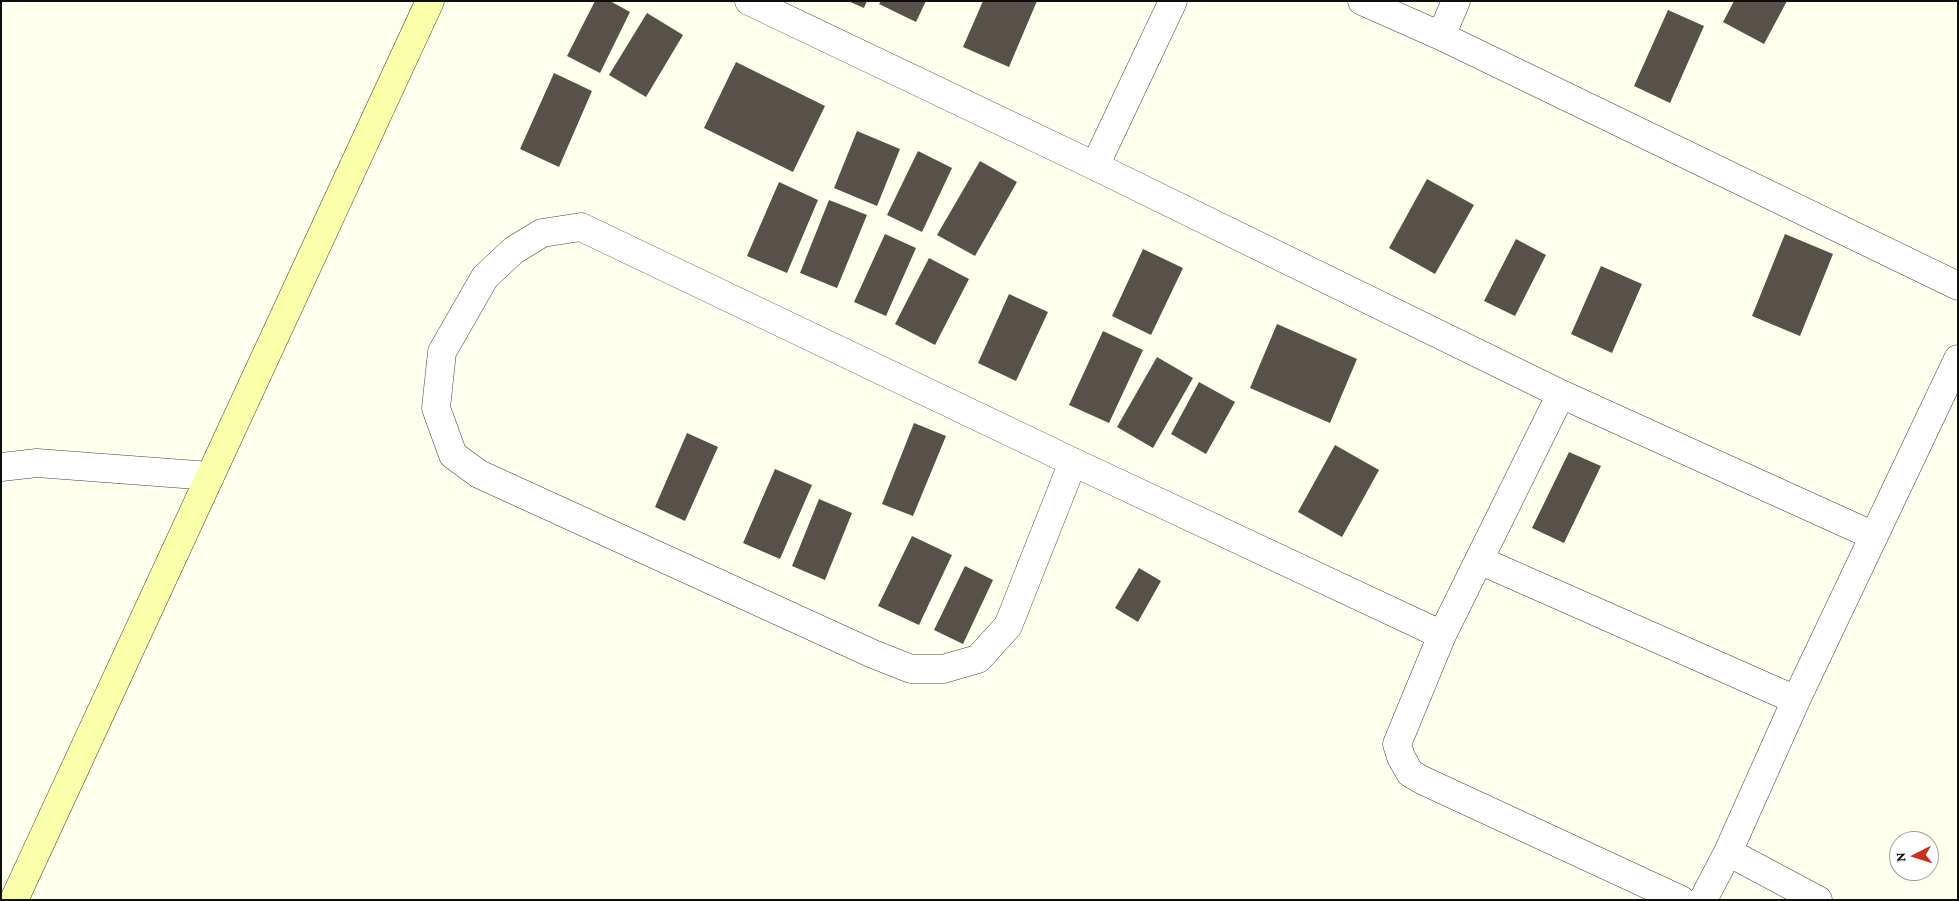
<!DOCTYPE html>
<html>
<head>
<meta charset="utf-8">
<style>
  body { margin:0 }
  #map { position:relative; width:1959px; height:901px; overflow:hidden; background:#ffe; font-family:"Crimson Pro",serif }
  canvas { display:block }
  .frame { position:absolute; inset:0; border:2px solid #0e0e0e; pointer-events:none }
  .north { position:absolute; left:1889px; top:831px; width:50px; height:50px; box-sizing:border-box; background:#fff; border:1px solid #9f9f9f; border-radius:50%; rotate:265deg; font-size:14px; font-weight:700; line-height:20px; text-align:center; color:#0e0e0e }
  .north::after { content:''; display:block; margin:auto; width:18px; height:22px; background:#c6321d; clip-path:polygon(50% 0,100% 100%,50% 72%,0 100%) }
</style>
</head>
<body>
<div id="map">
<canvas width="1959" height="901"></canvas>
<div class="frame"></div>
<div class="north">N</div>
</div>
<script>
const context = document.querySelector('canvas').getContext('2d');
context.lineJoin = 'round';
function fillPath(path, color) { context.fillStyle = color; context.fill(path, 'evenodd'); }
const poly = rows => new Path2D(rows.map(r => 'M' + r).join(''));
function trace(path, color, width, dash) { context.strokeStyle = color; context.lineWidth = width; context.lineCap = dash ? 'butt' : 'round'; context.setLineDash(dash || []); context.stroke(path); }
fillPath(poly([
  [595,1,610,1,630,12,600,73,567,56],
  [848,1,867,1,864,8],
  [881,1,926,1,916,22,879,4],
  [983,1,1037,1,1009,67,963,47],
  [1734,1,1787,1,1764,44,1723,22],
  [1668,10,1704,26,1670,103,1634,86],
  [647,13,683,35,646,97,609,75],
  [736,62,825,106,793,172,704,128],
  [554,73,592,91,559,167,520,149],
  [857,131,900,149,877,206,834,188],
  [918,151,952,168,922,232,887,215],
  [980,161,1017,182,975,256,937,235],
  [1427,179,1474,205,1435,274,1389,248],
  [779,182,818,200,787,273,747,256],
  [829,200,867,215,837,288,800,273],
  [885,234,916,248,886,316,854,302],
  [1785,234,1833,254,1800,336,1752,316],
  [1516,239,1546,255,1515,316,1484,301],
  [1143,249,1183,268,1151,335,1112,316],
  [929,258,969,279,935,345,895,324],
  [1601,266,1642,284,1612,353,1571,334],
  [1009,294,1048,312,1016,381,978,363],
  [1277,324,1357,359,1330,423,1250,388],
  [1103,331,1143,350,1109,423,1069,405],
  [1157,357,1193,378,1153,448,1117,427],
  [1199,382,1235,402,1206,454,1171,434],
  [914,423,946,436,913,516,882,504],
  [687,433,718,447,685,521,655,507],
  [1335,445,1379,470,1342,537,1298,512],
  [1569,452,1601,466,1564,543,1532,528],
  [775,469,812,485,780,559,743,543],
  [819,499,852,513,825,580,792,566],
  [912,536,952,555,919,625,878,606],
  [965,566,993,580,963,644,934,630],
  [1139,568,1161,581,1138,622,1115,608]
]), '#575149');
const minor = poly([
  [749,1,1095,166,1561,394,1874,536],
  [1362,1,1441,36,1958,286],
  [1441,36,1456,1],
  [1095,166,1173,1],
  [1561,394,1442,635,1397,744,1401,757,1410,773,1422,780,1681,900],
  [1073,462,1008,626,978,659,943,669,911,669,873,654,479,474,453,455,436,408,442,352,485,277,514,250,542,233,581,227,1073,462,1442,635],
  [1,467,37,463,210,476],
  [1479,560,1796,700],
  [1728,852,1818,900],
  [1703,900,1728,852,1796,700,1958,359]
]);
const secondary = poly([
  [14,900,430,1]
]);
trace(minor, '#414141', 29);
trace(secondary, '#303030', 29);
trace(minor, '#fff', 28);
trace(secondary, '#faffa9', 28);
</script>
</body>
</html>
